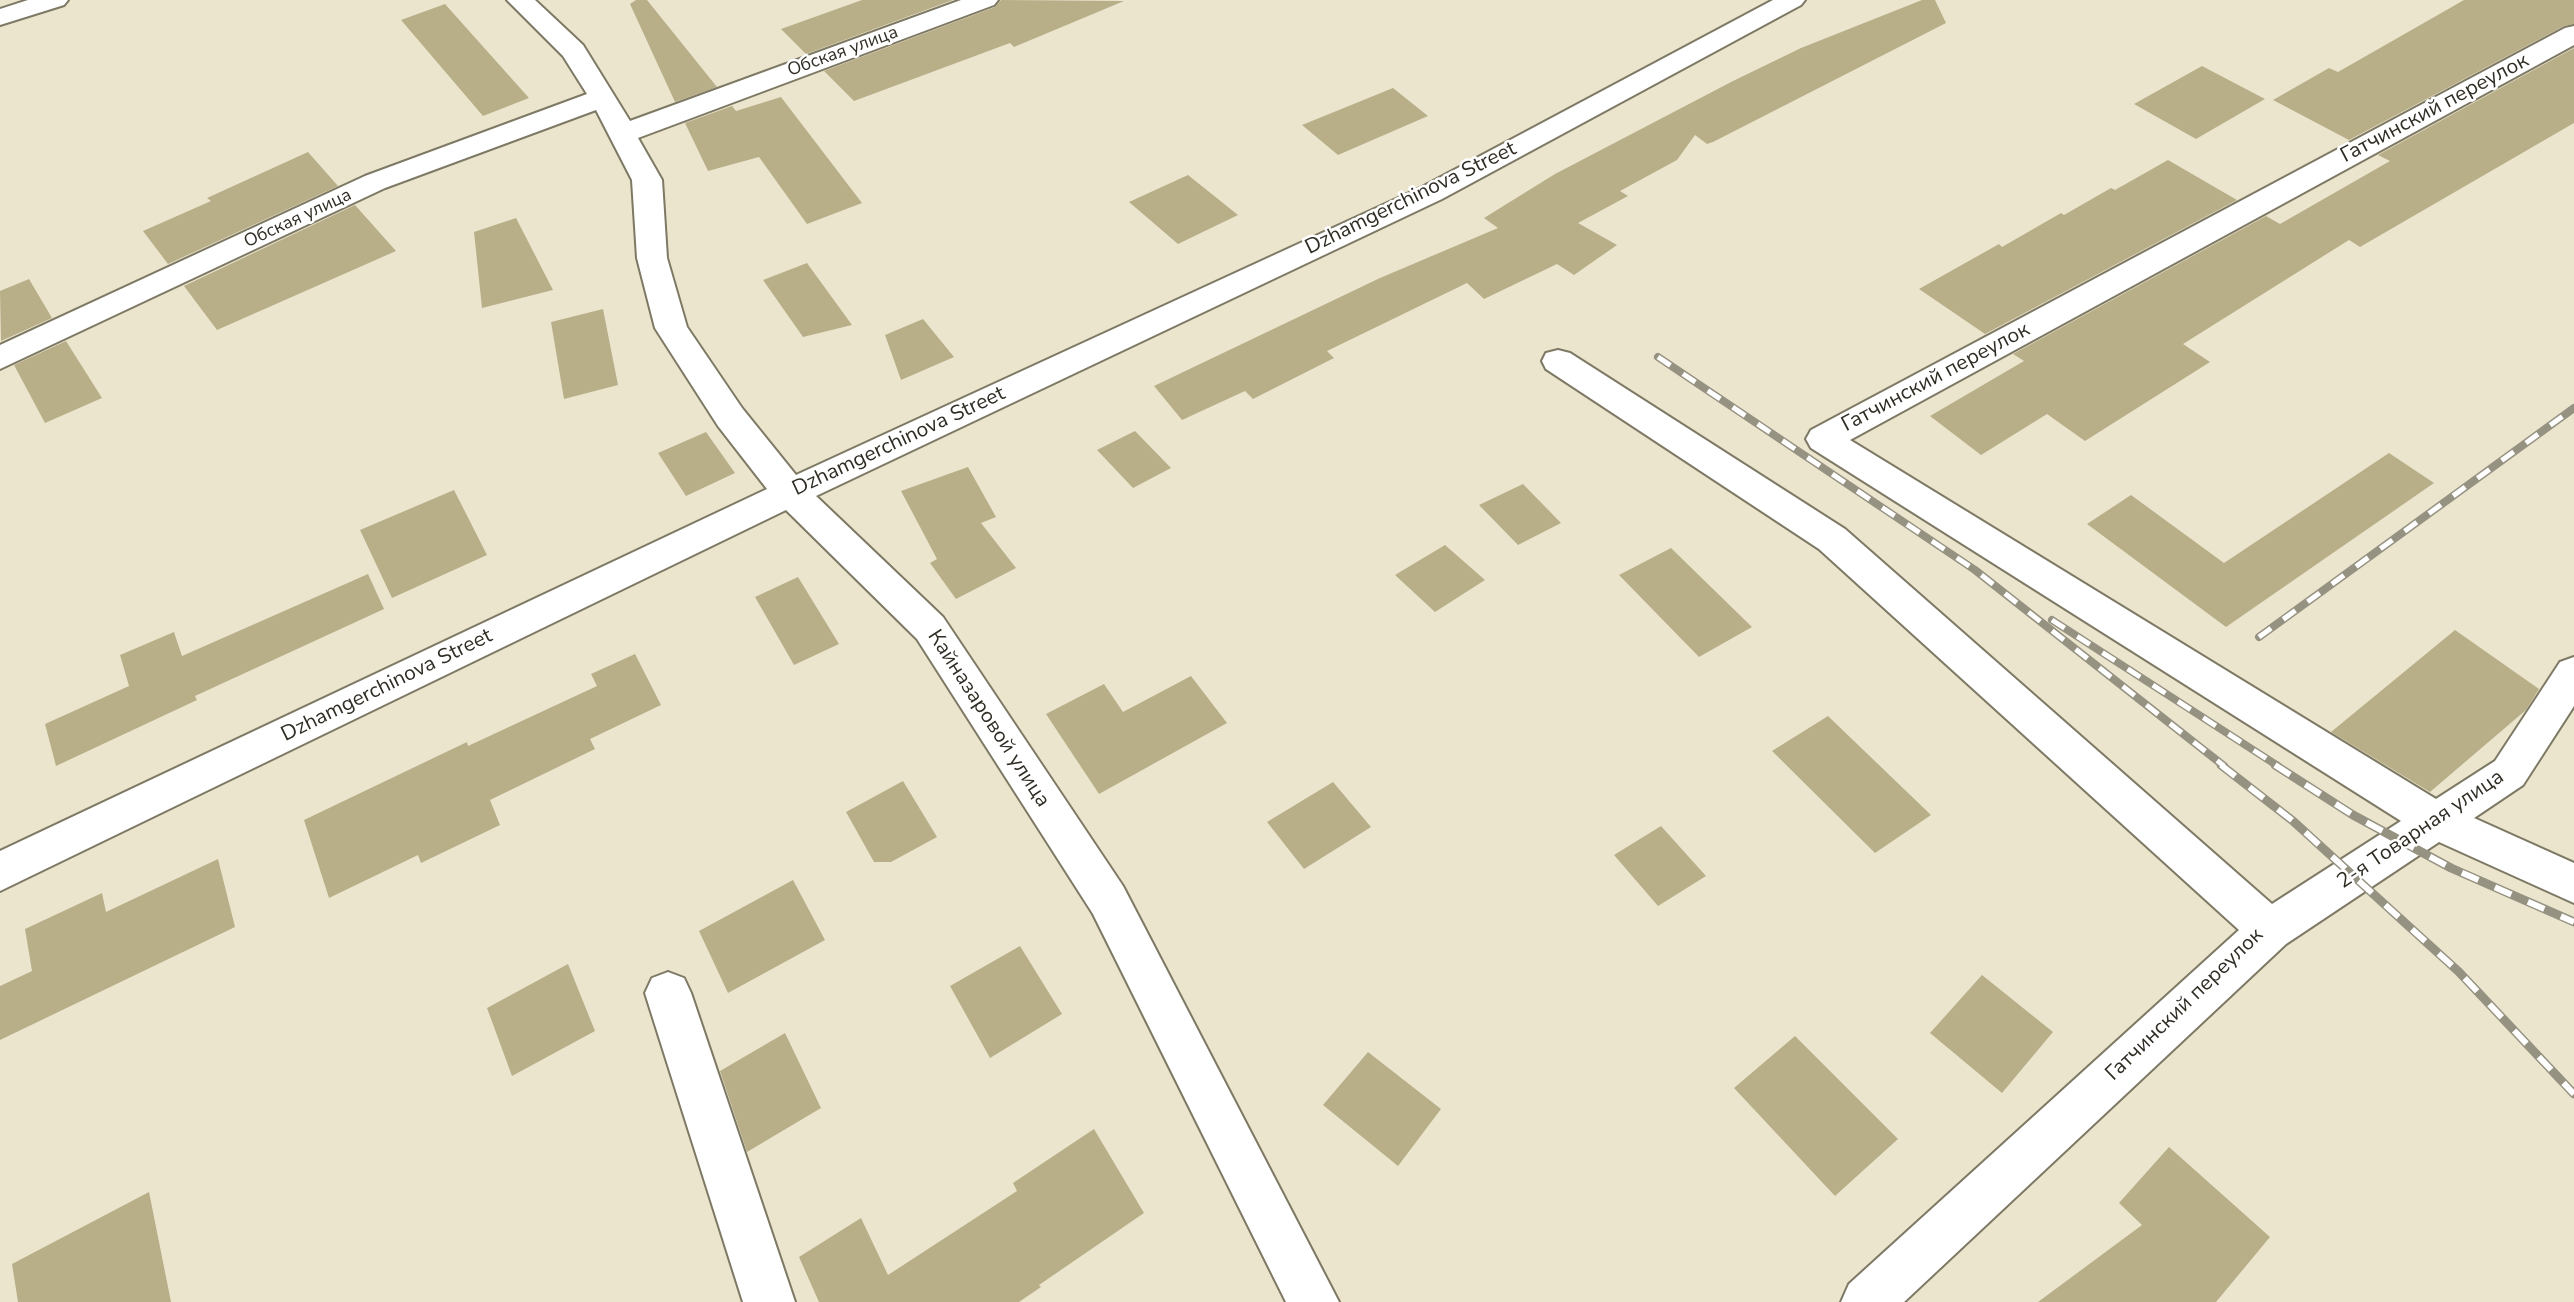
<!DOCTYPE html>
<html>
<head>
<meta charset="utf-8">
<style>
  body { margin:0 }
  canvas { display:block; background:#ebe5ce }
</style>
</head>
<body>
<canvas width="2574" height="1302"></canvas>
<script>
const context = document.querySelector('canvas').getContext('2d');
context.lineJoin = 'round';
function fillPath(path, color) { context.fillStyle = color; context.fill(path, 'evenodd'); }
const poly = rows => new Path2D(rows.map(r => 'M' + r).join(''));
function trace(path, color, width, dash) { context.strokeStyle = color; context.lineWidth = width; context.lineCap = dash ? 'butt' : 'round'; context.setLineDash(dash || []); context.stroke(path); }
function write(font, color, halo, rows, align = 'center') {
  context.font = font + ' "Nunito Sans",sans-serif'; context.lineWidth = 5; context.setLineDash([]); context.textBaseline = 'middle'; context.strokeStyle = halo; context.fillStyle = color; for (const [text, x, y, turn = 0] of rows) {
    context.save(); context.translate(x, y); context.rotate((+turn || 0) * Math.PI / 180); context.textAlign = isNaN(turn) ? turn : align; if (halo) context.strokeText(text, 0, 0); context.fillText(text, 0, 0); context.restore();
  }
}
fillPath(poly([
  [636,0,647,0,717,87,675,102,630,4],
  [862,0,953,0,806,54,781,29],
  [1001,0,1124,1,1014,47,1010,43,854,101,824,71,995,7],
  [1922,0,1935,0,1946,23,1713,142,1707,144,1695,135,1677,160,1620,191,1628,196,1578,223,1617,245,1574,275,1557,264,1484,299,1467,283,1327,351,1334,358,1253,399,1245,391,1182,420,1154,386,1380,278,1498,228,1484,218,1555,174,1733,81,1801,48],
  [2464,0,2574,0,2574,24,2564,26,2349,140,2273,100,2329,68,2338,72],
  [445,4,529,98,483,116,401,20],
  [2574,48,2574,123,2360,247,2349,240,2183,344,2210,362,2085,441,2047,414,1981,455,1930,416,2024,361,2013,354,2266,216,2280,224,2390,161,2378,155],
  [2202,66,2265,99,2196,139,2134,104],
  [1393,88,1428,116,1338,155,1302,125],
  [781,97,862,203,807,224,759,157,708,171,685,123,732,106,736,111],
  [308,152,338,186,168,264,143,231,211,201,207,198],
  [2168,160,2237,200,1985,334,1919,289,1999,244,2002,247,2061,213,2064,215,2111,188,2115,190],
  [1188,175,1238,215,1178,244,1129,202],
  [355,205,396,251,217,330,184,286],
  [516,218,553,290,482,308,474,232],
  [807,263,852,325,803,337,763,280],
  [29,279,52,318,1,341,0,291],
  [603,309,618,385,564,399,551,322],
  [923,319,954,357,901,380,885,335],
  [66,341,102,398,45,423,14,365],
  [1135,431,1171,468,1133,488,1097,450],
  [706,432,735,473,686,496,658,453],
  [2389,453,2434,483,2226,627,2087,524,2131,495,2224,563],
  [968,467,996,517,981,523,1016,568,956,599,930,563,937,559,901,491],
  [1523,484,1561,523,1518,545,1479,505],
  [454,490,487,555,392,598,360,530],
  [1445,545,1485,580,1435,612,1395,575],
  [1671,548,1752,627,1699,657,1619,575],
  [368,574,384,609,195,696,197,700,56,766,45,724,129,686,120,655,174,632,182,656],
  [798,577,839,644,794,665,755,597],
  [2455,630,2539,689,2526,710,2430,792,2331,732],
  [635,654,661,705,590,739,595,749,490,800,500,825,421,863,418,855,329,898,304,820,467,742,468,746,597,686,591,674],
  [1191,676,1227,723,1099,794,1046,714,1104,684,1123,712],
  [1828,716,1931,815,1875,853,1772,751],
  [903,781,937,837,891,862,874,862,846,812],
  [1333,782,1371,827,1304,869,1267,822],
  [1661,826,1706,876,1658,906,1614,855],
  [218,859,235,927,0,1040,0,986,32,971,25,929,102,893,106,912],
  [793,880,825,940,728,993,699,931],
  [1020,946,1062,1014,990,1058,950,986],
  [568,964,595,1031,512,1076,487,1008],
  [1982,975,2053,1032,2002,1093,1930,1033],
  [785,1033,821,1108,747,1152,720,1071],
  [1795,1036,1898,1139,1835,1196,1734,1088],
  [1368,1052,1441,1109,1398,1166,1323,1105],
  [1094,1129,1144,1213,1039,1285,1041,1287,1019,1302,819,1302,799,1257,861,1218,888,1275,1017,1191,1013,1183],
  [2169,1147,2270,1237,2216,1302,2038,1302,2142,1225,2119,1203],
  [149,1192,171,1302,18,1302,12,1264]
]), '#b8af89');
const minor = poly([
  [28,0,68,0,64,5,0,25,0,9,28,0],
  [507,0,535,0,583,45,630,121,961,0,998,0,994,5,638,138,662,180,667,258,687,327,742,408,796,475,1422,187,1773,0,1805,0,1801,5,1442,199,816,496,943,617,1123,886,1339,1302,1286,1302,1093,914,917,639,786,510,0,891,0,851,767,489,718,426,655,328,637,258,632,180,596,110,385,188,0,369,0,345,365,176,587,94,563,56,507,0],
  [2574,26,2574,45,1850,440,2436,799,2495,761,2560,662,2574,657,2574,706,2523,785,2474,818,2574,863,2574,903,2439,842,2286,944,1904,1302,1841,1302,1849,1284,2239,930,1819,549,1546,369,1542,361,1546,353,1558,350,1570,353,1845,529,2272,904,2401,821,1811,448,1806,439,1811,430,2565,28,2574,26],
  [668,972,684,978,691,993,795,1302,743,1302,645,993,652,978,668,972]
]);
trace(minor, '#7e7964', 4);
fillPath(minor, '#fff');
const railFar1 = poly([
  [1658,357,1975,570,2224,766],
  [2052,620,2278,766],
  [2259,637,2574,408]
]);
const rail = poly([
  [2221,765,2293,821,2459,972,2574,1094],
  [2275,765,2353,815,2451,868,2574,922]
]);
trace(railFar1, '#969281', 8);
trace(rail, '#969281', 9);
trace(railFar1, '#fff', 5, [15]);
trace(rail, '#fff', 6, [18]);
write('18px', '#2f2d24', '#fff', [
  ["Обская улица",843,52,-20],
  ["Обская улица",298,219,-25]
]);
write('21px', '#2f2d24', '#fff', [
  ["Гатчинский переулок",2435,109,-28],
  ["Dzhamgerchinova Street",1411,199,-26],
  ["Гатчинский переулок",1936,378,-28],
  ["Dzhamgerchinova Street",899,442,-25],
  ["Dzhamgerchinova Street",387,686,-26],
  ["Кайназаровой улица",988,719,57],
  ["2-я Товарная улица",2421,830,-34],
  ["Гатчинский переулок",2185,1005,-44]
]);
</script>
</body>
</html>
